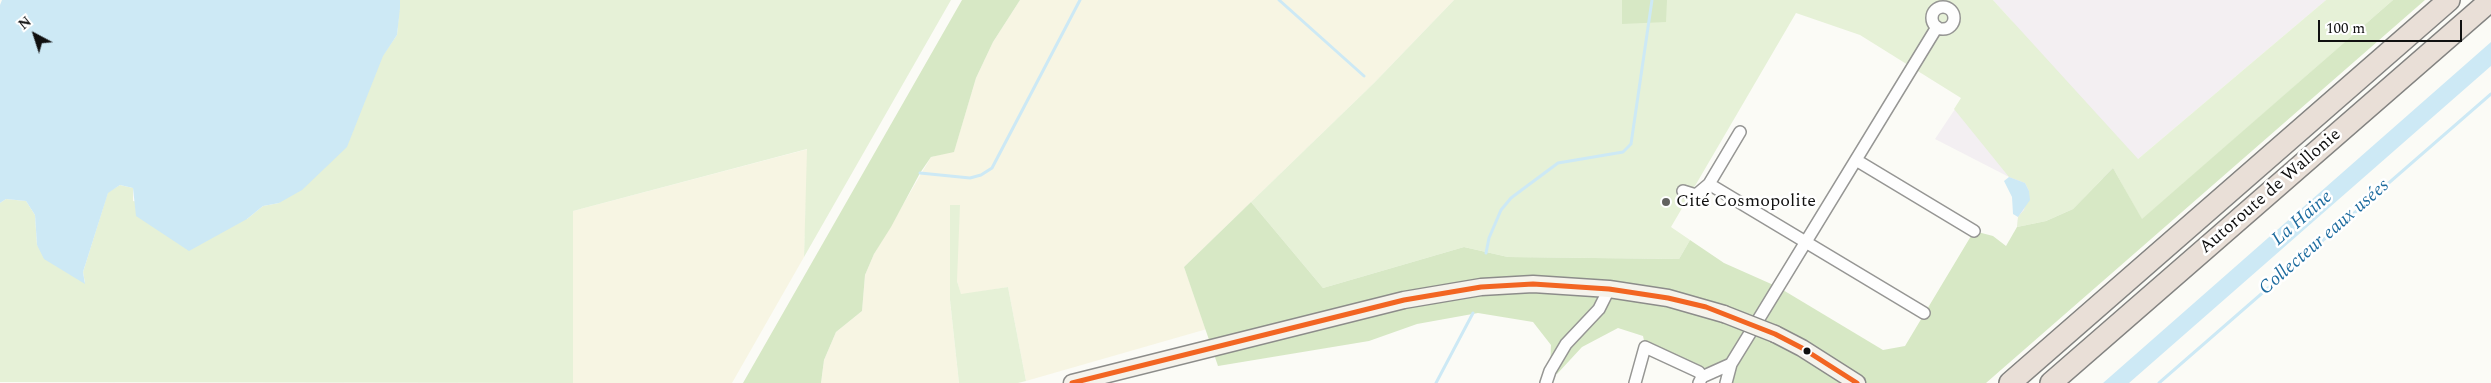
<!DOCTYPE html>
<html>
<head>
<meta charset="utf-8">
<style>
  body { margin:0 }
  #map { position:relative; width:2491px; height:383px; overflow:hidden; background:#fbfbf6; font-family:Spectral,serif }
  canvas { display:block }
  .north { position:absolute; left:10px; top:10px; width:50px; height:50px; -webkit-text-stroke:4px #fff; paint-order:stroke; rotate:320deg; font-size:14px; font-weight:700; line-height:20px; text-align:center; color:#101010 }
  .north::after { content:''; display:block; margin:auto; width:18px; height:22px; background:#101010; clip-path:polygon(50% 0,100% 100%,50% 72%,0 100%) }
  .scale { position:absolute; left:2318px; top:20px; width:144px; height:22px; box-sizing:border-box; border:2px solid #101010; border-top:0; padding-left:6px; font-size:15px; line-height:18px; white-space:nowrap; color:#101010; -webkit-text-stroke:4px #fff; paint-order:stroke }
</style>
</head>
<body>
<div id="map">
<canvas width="2491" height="383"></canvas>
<div class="north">N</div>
<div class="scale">100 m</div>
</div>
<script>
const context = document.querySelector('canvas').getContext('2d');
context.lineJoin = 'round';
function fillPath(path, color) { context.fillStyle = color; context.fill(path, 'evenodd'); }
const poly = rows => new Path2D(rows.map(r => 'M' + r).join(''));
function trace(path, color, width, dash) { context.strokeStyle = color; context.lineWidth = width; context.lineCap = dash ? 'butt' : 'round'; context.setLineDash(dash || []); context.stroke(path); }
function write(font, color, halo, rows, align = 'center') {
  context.font = font + ' Spectral,serif'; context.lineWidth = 5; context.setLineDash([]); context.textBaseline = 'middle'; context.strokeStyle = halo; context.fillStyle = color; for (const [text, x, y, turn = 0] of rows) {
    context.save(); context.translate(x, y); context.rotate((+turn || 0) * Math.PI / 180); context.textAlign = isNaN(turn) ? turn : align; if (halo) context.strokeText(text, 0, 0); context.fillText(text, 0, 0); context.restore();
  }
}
fillPath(poly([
  [1993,0,2326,0,2138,159,2017,227,2018,217,2009,177,1935,139,2013,22]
]), '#f3eff2');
fillPath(poly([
  [1020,0,1454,0,1374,83,1184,267,1207,329,1026,381,1008,287,961,295,957,281,950,300,959,383,821,383,824,360,836,332,862,311,865,275,874,254,931,157,954,151,976,78,993,42],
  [808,149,804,257,732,383,573,383,573,211]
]), '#f7f5e3');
fillPath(poly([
  [400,0,951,0,804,257,807,149,573,211,573,383,0,382,0,203,6,199,26,201,35,215,37,245,85,283,83,272,108,192,120,185,133,188,133,201,247,219,263,206,279,203,397,35],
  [1454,0,1993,0,2138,159,2326,0,2393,0,2142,220,2113,168,2073,209,2046,221,2017,227,2018,217,2024,210,2029,191,2025,183,2009,177,1954,109,1961,98,1860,35,1796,13,1671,227,1690,240,1679,259,1508,257,1464,247,1323,288,1251,202,1374,83],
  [950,205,960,205,957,281,961,294,1008,287,1026,381,1018,383,959,383,950,300]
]), '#e6f1d7');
fillPath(poly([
  [962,0,1020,0,993,42,976,78,954,152,931,157,920,173,891,227,874,254,865,275,862,311,836,332,824,360,821,383,743,383],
  [1622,0,1667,0,1666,22,1622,24],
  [2393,0,2425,0,1986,383,1726,383,1731,365,1704,368,1645,345,1643,336,1618,328,1582,347,1557,374,1550,371,1551,345,1533,322,1478,313,1417,324,1369,341,1218,366,1184,267,1251,202,1323,288,1464,247,1508,257,1679,259,1690,240,1724,263,1778,287,1883,350,1905,346,1974,231,1993,236,2006,246,2017,227,2046,221,2073,209,2113,168,2142,219]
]), '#d7e8c5');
fillPath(poly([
  [2,0,400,0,400,8,397,35,383,56,347,147,302,190,279,203,263,206,247,219,189,251,136,216,133,188,120,185,108,193,83,272,85,284,44,259,37,245,35,215,26,201,6,199,0,203,0,5],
  [2491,42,2491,66,2129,383,2103,383],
  [2009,177,2025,183,2029,191,2030,200,2018,217,2013,214,2012,197,2004,181]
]), '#cde9f5');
trace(poly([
  [1279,0,1364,76],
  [920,173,970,178,981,175,992,168,1080,0],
  [1486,253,1489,238,1501,210,1511,198,1523,189,1558,163,1623,152,1631,144,1652,0],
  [1436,383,1473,313],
  [2159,383,2491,94]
]), '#cde9f5', 3);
const minor = poly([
  '1932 18a11 11 0 1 1 22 0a11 11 0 1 1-22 0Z',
  [1856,160,1974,231],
  [1709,184,1740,132],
  [1683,191,1696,195,1709,184,1924,313],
  [1702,377,1731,364],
  [1546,383,1550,371,1566,344,1599,309,1609,289],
  [1635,383,1645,347,1699,372,1702,377,1699,383],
  [1726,383,1731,364,1763,312,1937,27]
]);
const secondary = poly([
  [1775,334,1802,348,1857,383],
  [1072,383,1404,300,1481,287,1533,284,1609,289,1668,298,1724,314]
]);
const motorway = poly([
  [2010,383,2449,0],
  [2051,383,2491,0]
]);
trace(minor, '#969694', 14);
trace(secondary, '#8c8c8a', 19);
trace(motorway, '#838381', 24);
trace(minor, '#fefefe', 11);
trace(secondary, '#f5f3ec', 16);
trace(motorway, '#e9dfd7', 21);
const secondaryBridge = poly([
  [1724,314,1775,334]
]);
trace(secondaryBridge, '#8c8c8a', 19, []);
trace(secondaryBridge, '#f5f3ec', 16);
trace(poly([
  [1072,383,1404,300,1481,287,1533,284,1609,289,1668,298,1706,307,1775,334,1802,348,1857,383]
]), '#f26522', 5);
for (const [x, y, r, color] of [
  [1666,202,5,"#626260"],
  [1807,351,4.5,"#101010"]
]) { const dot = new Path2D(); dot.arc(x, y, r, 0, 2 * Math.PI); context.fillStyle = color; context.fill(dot); trace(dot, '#fff', 2); }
write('18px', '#101010', '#fff', [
  ["Autoroute de Wallonie",2271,192,-41]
]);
write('18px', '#101010', '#fff', [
  ["Cité Cosmopolite",1676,202]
], 'left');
write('italic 19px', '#1d6b9e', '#fff', [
  ["La Haine",2303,219,-41],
  ["Collecteur eaux usées",2325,238,-41]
]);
</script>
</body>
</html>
